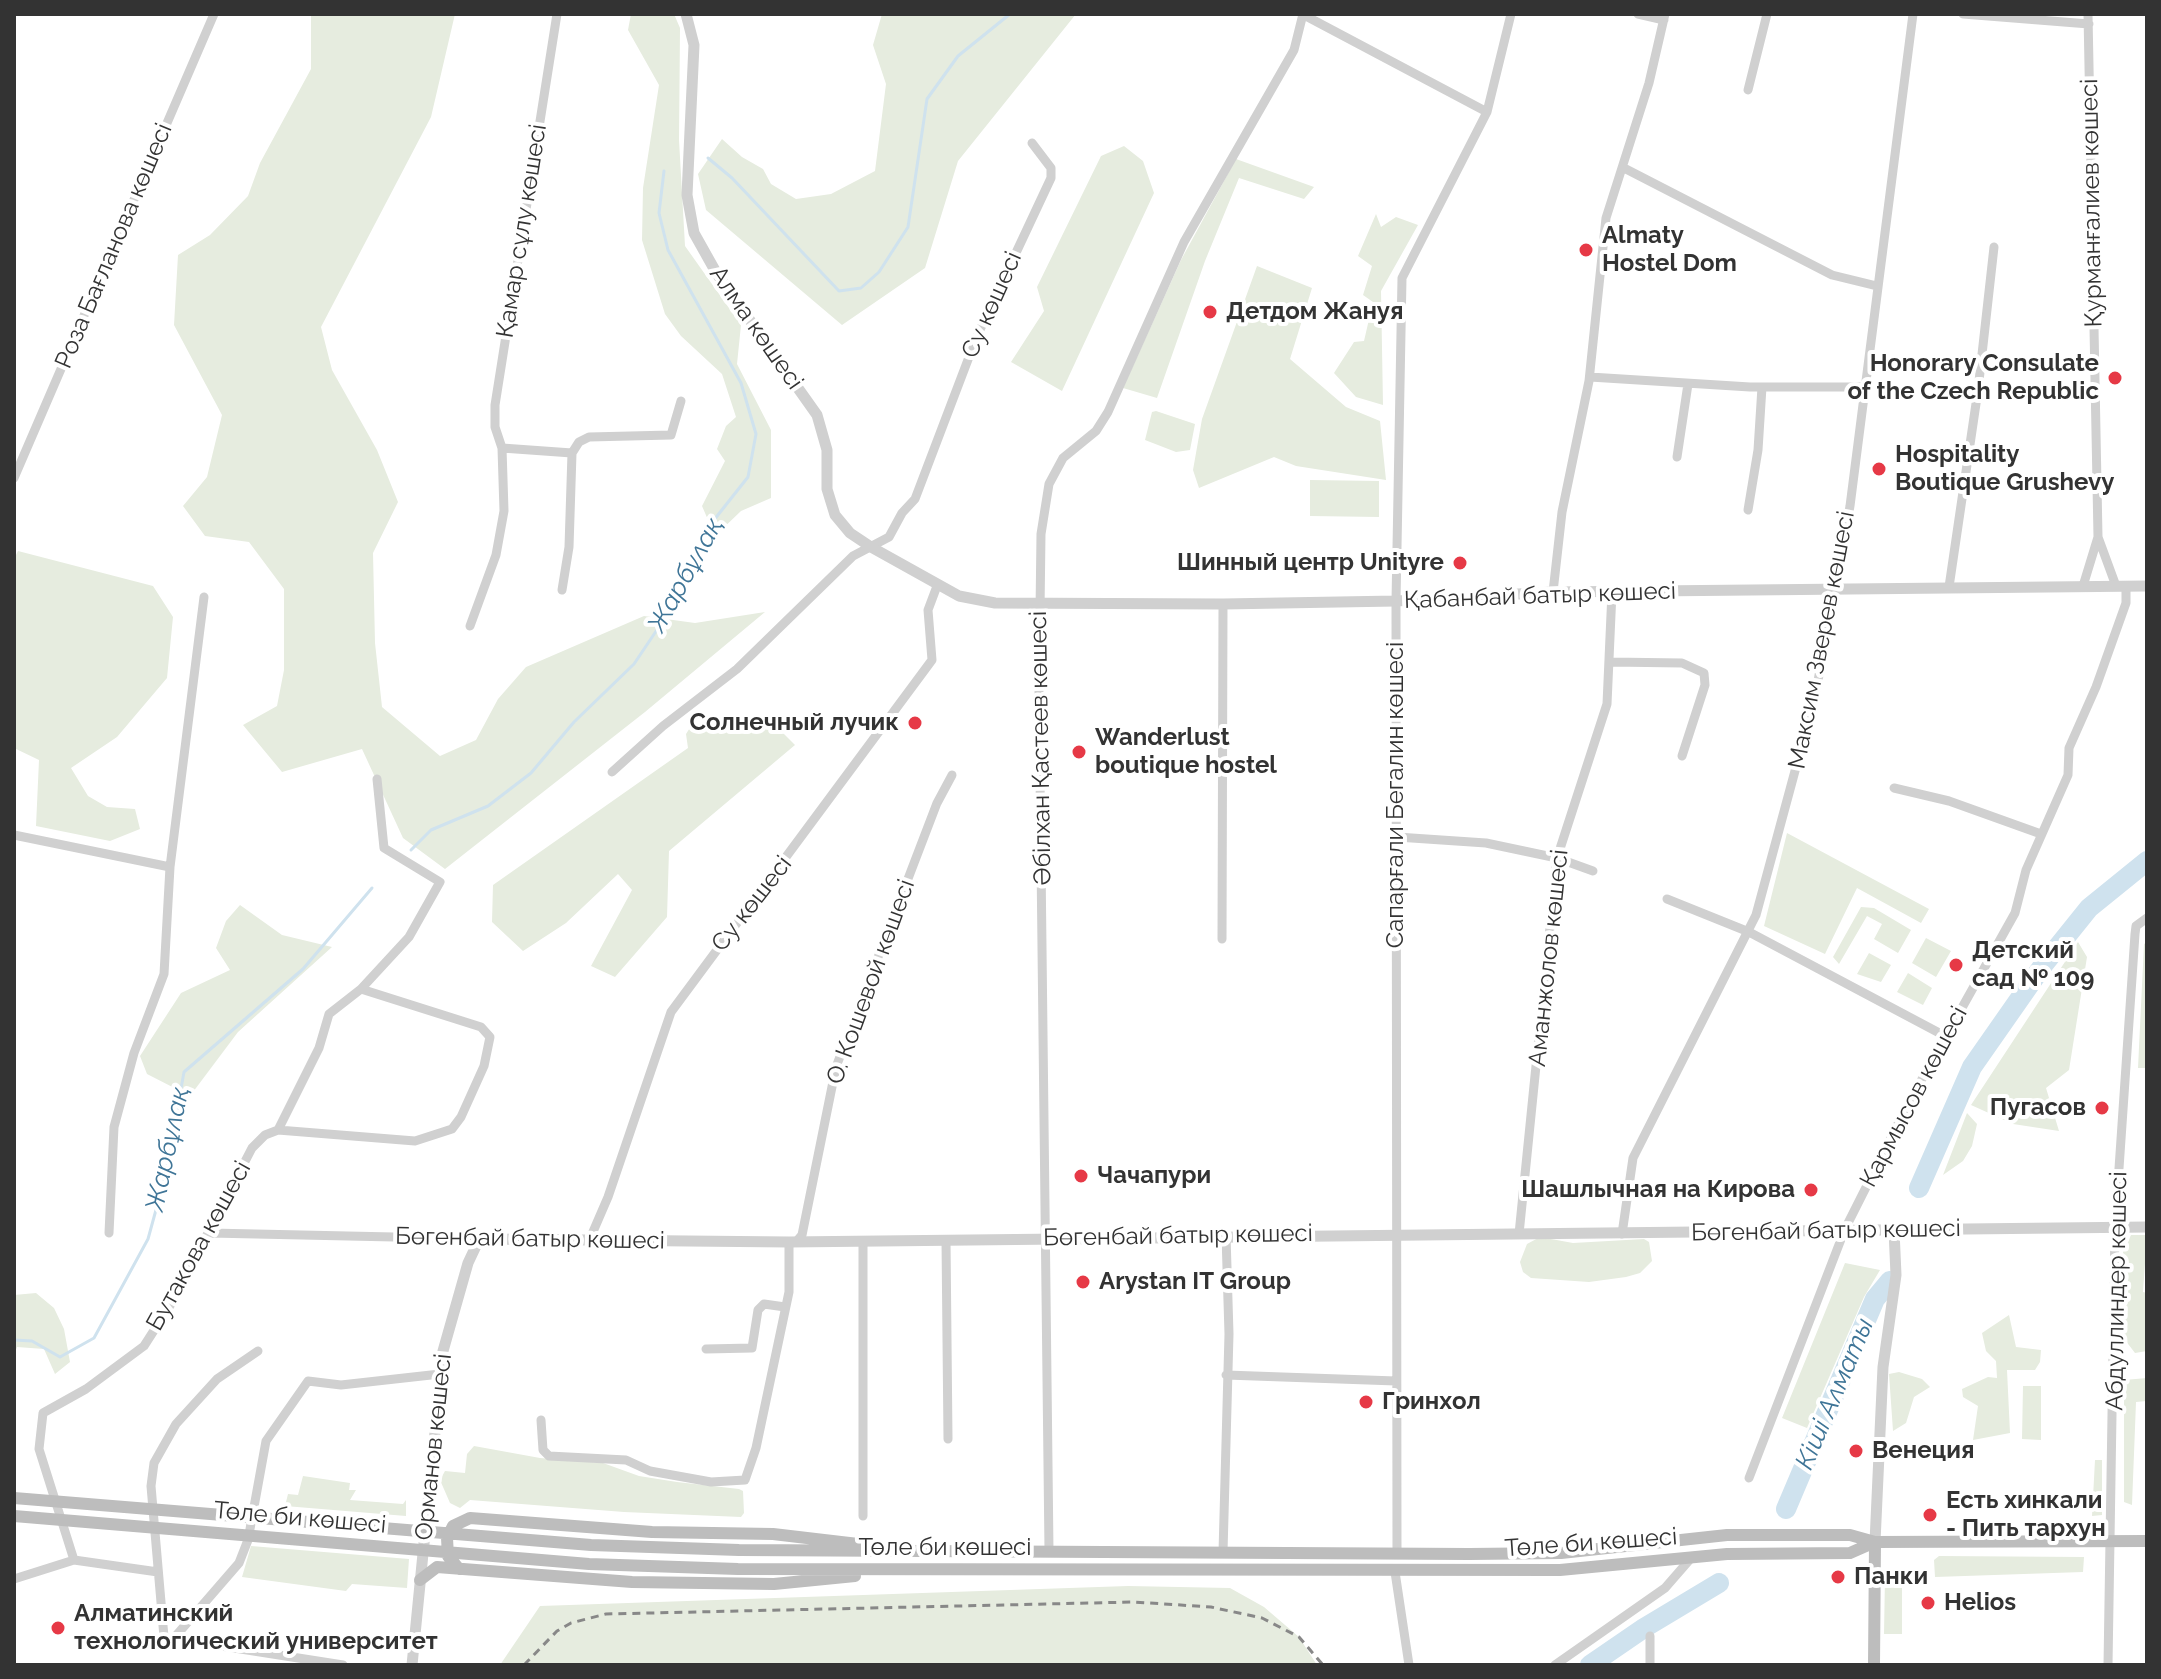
<!DOCTYPE html>
<html>
<head>
<meta charset="utf-8">
<style>
  body { margin:0 }
  #map { position:relative; width:2161px; height:1679px; overflow:hidden; background:#fff; font-family:Raleway,sans-serif }
  canvas { display:block }
  .frame { position:absolute; inset:0; border:16px solid #333; pointer-events:none }
</style>
</head>
<body>
<div id="map">
<canvas width="2161" height="1679"></canvas>
<div class="frame"></div>
</div>
<script>
const context = document.querySelector('canvas').getContext('2d');
context.lineJoin = 'round';
function fillPath(path, color) { context.fillStyle = color; context.fill(path, 'evenodd'); }
const poly = rows => new Path2D(rows.map(r => 'M' + r).join(''));
function trace(path, color, width, dash) { context.strokeStyle = color; context.lineWidth = width; context.lineCap = dash ? 'butt' : 'round'; context.setLineDash(dash || []); context.stroke(path); }
function write(font, color, halo, rows, align = 'center') {
  context.font = font + ' Raleway,sans-serif'; context.lineWidth = 8; context.setLineDash([]); context.textBaseline = 'middle'; context.strokeStyle = halo; context.fillStyle = color; for (const [text, x, y, turn = 0] of rows) {
    context.save(); context.translate(x, y); context.rotate((+turn || 0) * Math.PI / 180); context.textAlign = isNaN(turn) ? turn : align; if (halo) context.strokeText(text, 0, 0); context.fillText(text, 0, 0); context.restore();
  }
}
fillPath(poly([
  [311,14,455,14,431,117,321,327,332,370,377,450,398,502,373,553,375,643,382,707,440,756,476,740,498,699,526,667,644,616,695,623,765,612,645,712,445,869,403,838,362,749,282,772,243,725,277,706,284,670,284,589,249,542,205,536,183,506,207,477,222,415,174,325,178,255,210,235,248,196,260,163,311,69],
  [631,14,674,14,680,28,679,140,685,246,741,325,737,364,771,430,771,498,741,511,715,536,702,506,725,461,717,449,726,426,736,417,722,374,681,336,665,314,642,240,643,188,659,85,628,30],
  [882,14,1076,14,958,161,925,268,842,325,706,210,698,174,722,139,742,157,763,169,771,184,796,199,831,194,875,171,886,84,873,45],
  [1124,146,1143,161,1154,193,1062,391,1011,362,1044,311,1037,287,1101,156],
  [1236,159,1314,187,1304,199,1239,178,1205,261,1157,398,1123,388,1181,260],
  [1376,214,1381,227,1396,217,1418,225,1381,291,1383,405,1356,397,1334,373,1354,342,1364,341,1373,302,1363,295,1372,266,1358,256],
  [1257,266,1312,288,1290,359,1346,407,1380,421,1386,480,1296,466,1274,457,1199,488,1193,470,1202,419],
  [1156,411,1195,424,1190,450,1176,452,1145,440,1152,412],
  [1310,480,1379,481,1379,517,1310,516],
  [18,551,153,586,173,617,167,678,117,737,71,768,88,796,107,807,135,809,140,829,110,841,36,826,39,760,14,748,14,559],
  [768,718,795,745,669,851,667,917,615,977,591,966,632,890,618,874,566,923,523,951,492,922,493,885,688,748,686,734,693,723,744,725],
  [1787,833,1929,909,1921,923,1857,888,1825,954,1764,926],
  [240,905,282,935,332,947,238,1032,190,1096,147,1074,140,1056,181,993,230,970,216,948,226,921],
  [1861,907,1874,908,1911,930,1898,953,1874,939,1882,924,1867,916,1839,964,1833,957],
  [1926,938,1951,951,1936,977,1912,963],
  [2078,942,2087,957,2069,1070,2046,1088,2059,1131,2013,1124,1971,1105],
  [2147,942,2147,1068,2138,1068,2144,944],
  [1869,953,1891,965,1881,982,1857,974],
  [1908,973,1932,988,1923,1005,1897,992],
  [1967,1113,1977,1124,1972,1146,1963,1161,1943,1175],
  [2131,1235,2147,1235,2143,1292,2147,1293,2147,1351,2135,1353,2122,1336,2127,1299,2123,1252],
  [1540,1237,1573,1243,1644,1239,1649,1242,1652,1261,1640,1273,1626,1277,1589,1282,1531,1278,1523,1272,1520,1262,1527,1244],
  [1845,1263,1880,1270,1864,1297,1807,1428,1782,1418],
  [36,1293,54,1308,64,1329,70,1362,55,1374,44,1349,17,1347,14,1355,14,1295],
  [2009,1315,2016,1347,2041,1350,2040,1362,2035,1370,2007,1370,2010,1433,1973,1440,1978,1406,1963,1397,1962,1389,1988,1377,1997,1378,1996,1361,1986,1351,1982,1333],
  [1899,1372,1922,1379,1930,1387,1914,1397,1906,1423,1893,1431,1889,1374],
  [2147,1378,2147,1401,2136,1402,2132,1505,2124,1502,2124,1380],
  [2023,1386,2041,1386,2041,1440,2022,1439],
  [474,1446,540,1458,603,1463,639,1476,677,1482,739,1489,743,1491,744,1513,741,1517,624,1512,470,1500,460,1508,450,1503,440,1480,445,1471,465,1473,467,1454],
  [2095,1460,2102,1460,2102,1515,2092,1516],
  [303,1476,350,1483,349,1490,356,1490,350,1500,403,1504,406,1500,406,1516,285,1506,288,1494,298,1495],
  [251,1546,409,1559,407,1588,352,1584,346,1591,242,1577],
  [1939,1556,2084,1557,2083,1572,1935,1577,1934,1560],
  [1896,1570,1902,1580,1902,1634,1884,1634,1885,1577,1889,1571],
  [1128,1586,1230,1588,1264,1607,1299,1637,1317,1665,500,1665,540,1606]
]), '#e6ecdf');
trace(poly([
  [708,158,732,178,839,291,861,288,879,272,908,227,927,99,958,56,1010,14],
  [411,850,431,830,488,806,531,773,574,722,634,664,679,597,710,525,748,477,756,434,741,383,668,250,659,213,664,171],
  [14,1340,32,1341,60,1357,94,1338,148,1239,165,1177,184,1072,303,969,372,888]
]), '#cfe2ee', 3);
trace(poly([
  [1919,1188,1972,1067,2044,964,2089,908,2147,861],
  [1786,1509,1875,1299,1890,1281],
  [1590,1665,1644,1628,1719,1583]
]), '#cfe2ee', 20);
trace(poly([
  [557,14,495,405,495,427,502,448,572,453],
  [1302,14,1487,112],
  [1638,14,1664,20],
  [1963,14,2089,24],
  [2088,14,2098,537],
  [1748,90,1767,14],
  [1624,168,1832,275,1877,286],
  [1590,377,1750,387,1865,387],
  [1677,457,1688,384],
  [14,478,214,14],
  [1748,510,1758,450,1762,387],
  [2083,586,2098,537,2116,586],
  [1949,587,1978,390,1994,247],
  [562,590,569,547,572,453,579,442,589,437,671,435,681,401],
  [1553,592,1562,512,1589,381,1606,218,1649,83,1665,14],
  [470,626,496,555,504,511,502,448],
  [1611,662,1682,663,1704,673,1705,685,1682,756],
  [612,772,663,726,737,669,853,556,889,537,902,513,915,499,977,336,1051,178,1051,168,1032,143],
  [1894,788,1949,801,2041,834],
  [14,835,170,867],
  [1397,837,1486,843,1557,858,1593,871],
  [1667,899,1749,932,1945,1036],
  [1222,939,1223,604],
  [278,1130,415,1141,452,1129,461,1117,484,1066,490,1037,481,1027,361,989],
  [109,1233,114,1127,134,1053,164,974,170,867,204,597],
  [210,1233,486,1239],
  [1519,1234,1557,858,1607,704,1612,592],
  [1622,1234,1633,1158,1756,915,1815,697,1850,506,1913,14],
  [946,1240,948,1439],
  [589,1241,608,1197,671,1012,932,660,928,610,937,586],
  [797,1241,802,1235,836,1067,937,803,952,775],
  [706,1349,752,1348,758,1310,764,1304,785,1307],
  [258,1351,217,1379,176,1424,154,1463,151,1486,164,1637,343,1665],
  [1226,1375,1396,1381],
  [541,1420,543,1450,549,1456,626,1460,650,1471,711,1482,745,1480,756,1448,789,1292,789,1242],
  [1749,1478,1845,1229,1907,1106,2015,913,2026,870,2068,775,2069,748,2096,687,2126,603,2126,586],
  [863,1516,863,1241],
  [1049,1551,1039,689,1041,534,1049,484,1063,458,1096,431,1108,412,1184,242,1294,50,1303,14],
  [1223,1552,1229,1334,1226,1235],
  [1397,1553,1396,601,1402,278,1487,112,1511,14],
  [74,1560,39,1449,43,1413,86,1389,144,1346,171,1304,252,1148,265,1135,278,1130,319,1048,329,1014,361,989,409,937,440,882,384,848,377,779],
  [1395,1572,1409,1665],
  [14,1579,74,1560,158,1572],
  [174,1638,239,1563,248,1540,266,1441,308,1381,341,1385,440,1374],
  [1555,1665,1665,1588,1692,1557],
  [1650,1665,1650,1636],
  [2108,1665,2115,1227,2135,934,2136,926,2147,918]
]), '#d0d0d0', 9);
trace(poly([
  [686,14,694,45,687,195,694,233,717,274,817,415,827,450,827,489,835,515,850,533,871,547,959,596,995,603,1223,604,1396,601,1553,592,2147,586],
  [1875,1542,1883,1367,1896,1275,1894,1230],
  [412,1665,443,1351,468,1263,476,1246,486,1239,789,1242,2147,1227]
]), '#d0d0d0', 11);
trace(poly([
  [14,1498,591,1545,739,1550,1469,1554,1561,1553,1727,1535,1850,1535,1875,1542,2147,1541],
  [14,1516,589,1564,738,1569,1560,1570,1727,1554,1850,1553,1875,1542],
  [459,1569,448,1556,447,1538,453,1526,470,1518,652,1532,773,1534,858,1544],
  [420,1580,437,1567,632,1582,774,1584,855,1576],
  [1874,1665,1875,1542]
]), '#bdbdbd', 12);
trace(poly([
  [524,1665,557,1631,571,1623,606,1614,1134,1602,1211,1607,1262,1618,1299,1637,1323,1665]
]), '#888', 3, [8, 6]);
for (const [x, y, r, color] of [
  [1586,250,8,"#e63946"],
  [1210,312,8,"#e63946"],
  [2115,378,8,"#e63946"],
  [1879,469,8,"#e63946"],
  [1460,563,8,"#e63946"],
  [915,723,8,"#e63946"],
  [1079,752,8,"#e63946"],
  [1956,965,8,"#e63946"],
  [2102,1108,8,"#e63946"],
  [1081,1176,8,"#e63946"],
  [1811,1190,8,"#e63946"],
  [1083,1282,8,"#e63946"],
  [1366,1402,8,"#e63946"],
  [1856,1451,8,"#e63946"],
  [1930,1515,8,"#e63946"],
  [1838,1577,8,"#e63946"],
  [1928,1603,8,"#e63946"],
  [58,1628,8,"#e63946"]
]) { const dot = new Path2D(); dot.arc(x, y, r, 0, 2 * Math.PI); context.fillStyle = color; context.fill(dot); trace(dot, '#fff', 3); }
write('24px', '#333', '#fff', [
  ["Қурманғалиев көшесі",2092,203,-91],
  ["Қамар сұлу көшесі",522,231,-81],
  ["Роза Бағланова көшесі",114,246,-67],
  ["Су көшесі",992,305,-66],
  ["Алма көшесі",756,328,55],
  ["Қабанбай батыр көшесі",1540,596,-2],
  ["Максим Зверев көшесі",1822,640,-79],
  ["Әбілхан Қастеев көшесі",1041,748,-91],
  ["Сапарғали Бегалин көшесі",1396,795,-90],
  ["Су көшесі",752,904,-52],
  ["Аманжолов көшесі",1549,958,-84],
  ["О. Кошевой көшесі",871,982,-70],
  ["Қармысов көшесі",1914,1097,-62],
  ["Бөгенбай батыр көшесі",1826,1231,-1],
  ["Бөгенбай батыр көшесі",1178,1236,-1],
  ["Бөгенбай батыр көшесі",530,1239,1],
  ["Бутакова көшесі",199,1246,-61],
  ["Абдуллиндер көшесі",2117,1291,-89],
  ["Орманов көшесі",434,1447,-84],
  ["Төле би көшесі",300,1518,5],
  ["Төле би көшесі",1591,1543,-4],
  ["Төле би көшесі",945,1548]
]);
write('bold 24px', '#333', '#fff', [
  ["Almaty",1602,236],
  ["Hostel Dom",1602,264],
  ["Детдом Жануя",1226,312],
  ["Honorary Consulate",2099,364,"right"],
  ["of the Czech Republic",2099,392,"right"],
  ["Hospitality",1895,455],
  ["Boutique Grushevy",1895,483],
  ["Шинный центр Unityre",1444,563,"right"],
  ["Солнечный лучик",899,723,"right"],
  ["Wanderlust",1095,738],
  ["boutique hostel",1095,766],
  ["Детский",1972,951],
  ["сад № 109",1972,979],
  ["Пугасов",2086,1108,"right"],
  ["Чачапури",1097,1176],
  ["Шашлычная на Кирова",1795,1190,"right"],
  ["Arystan IT Group",1099,1282],
  ["Гринхол",1382,1402],
  ["Венеция",1872,1451],
  ["Есть хинкали",1946,1501],
  ["- Пить тархун",1946,1529],
  ["Панки",1854,1577],
  ["Helios",1944,1603],
  ["Алматинский",74,1614],
  ["технологический университет",74,1642]
], 'left');
write('italic 26px', '#3f7597', '#fff', [
  ["Жарбұлақ",686,575,-61],
  ["Жарбұлақ",168,1149,-78],
  ["Кіші Алматы",1835,1394,-67]
]);
</script>
</body>
</html>
